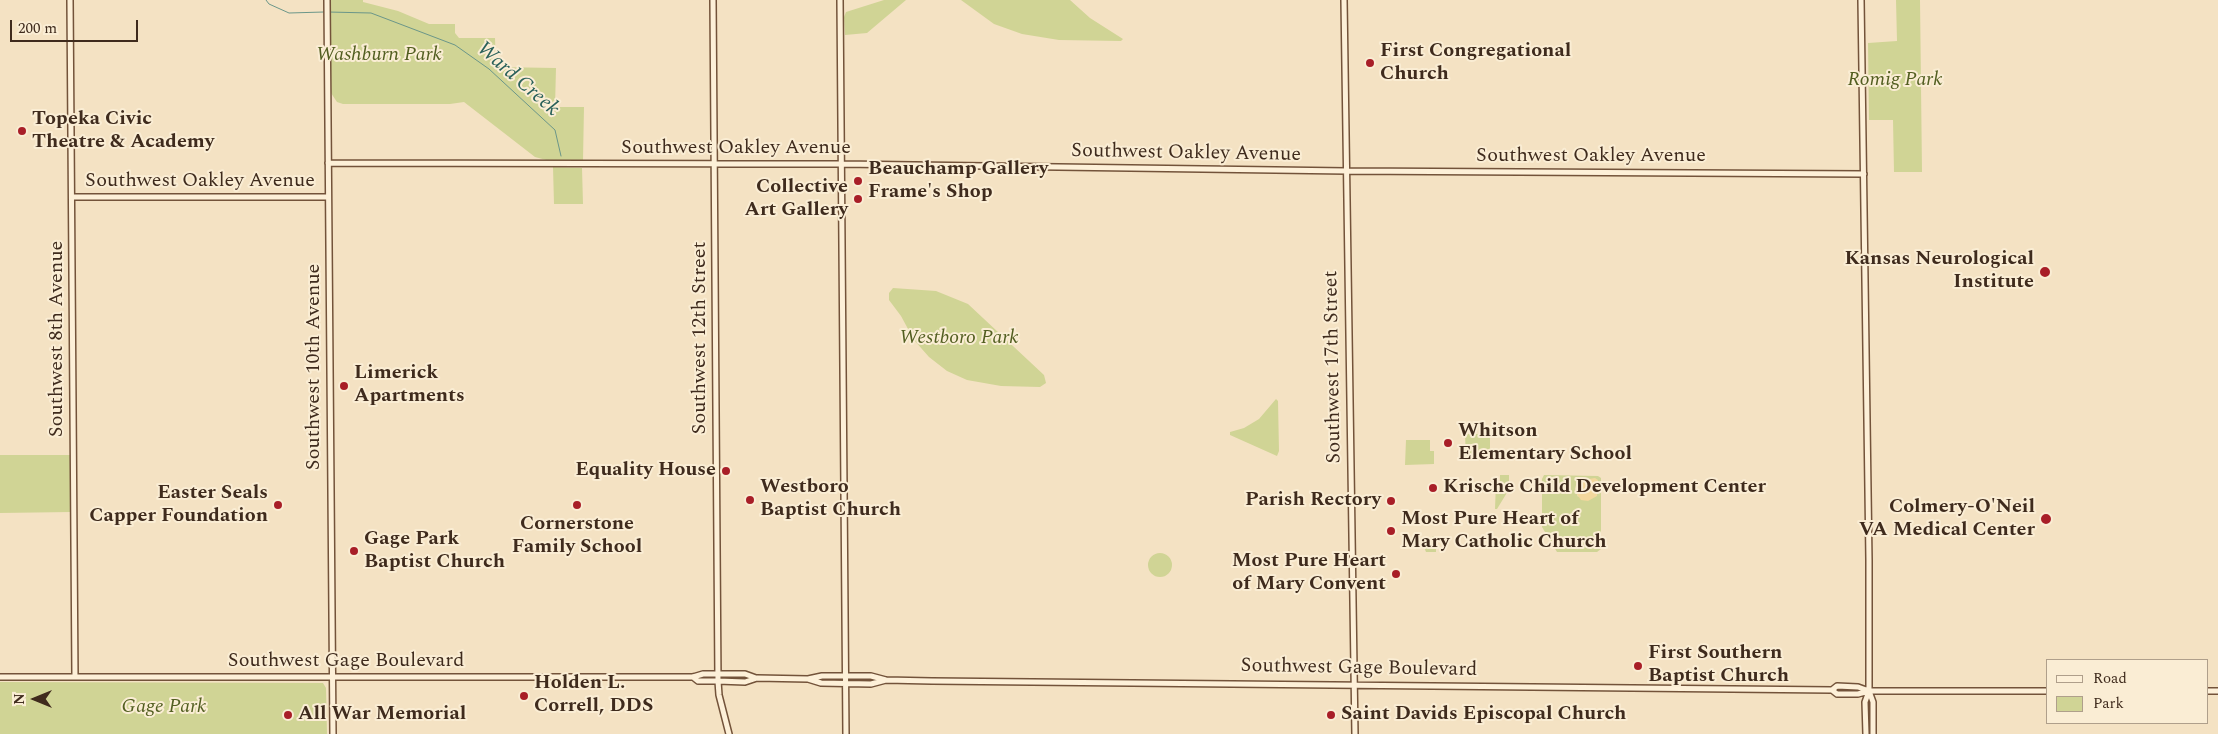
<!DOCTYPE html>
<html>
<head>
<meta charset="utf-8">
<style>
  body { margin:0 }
  #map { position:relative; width:2218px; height:734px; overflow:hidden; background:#f4e2c3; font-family:Spectral,serif }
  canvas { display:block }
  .legend { position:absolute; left:2046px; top:659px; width:162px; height:65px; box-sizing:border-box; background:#faedd4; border:1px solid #af9f8b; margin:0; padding:6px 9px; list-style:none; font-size:15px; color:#3f2b1d }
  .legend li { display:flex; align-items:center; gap:10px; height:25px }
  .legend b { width:25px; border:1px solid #af9f8b }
  .north { position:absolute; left:10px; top:674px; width:50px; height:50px; -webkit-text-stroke:4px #faedd4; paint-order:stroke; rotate:270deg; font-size:14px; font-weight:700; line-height:20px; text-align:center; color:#3f2b1d }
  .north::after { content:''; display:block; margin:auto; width:18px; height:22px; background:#3f2b1d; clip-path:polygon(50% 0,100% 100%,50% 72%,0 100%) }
  .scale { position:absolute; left:10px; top:20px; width:128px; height:22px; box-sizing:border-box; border:2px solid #3f2b1d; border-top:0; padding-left:6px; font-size:15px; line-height:18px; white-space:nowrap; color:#3f2b1d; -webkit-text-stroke:4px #faedd4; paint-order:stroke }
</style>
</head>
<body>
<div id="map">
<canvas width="2218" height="734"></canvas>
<ul class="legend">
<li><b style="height:6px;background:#fdf0d8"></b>Road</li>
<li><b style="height:14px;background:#d0d495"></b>Park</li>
</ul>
<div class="north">N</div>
<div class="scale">200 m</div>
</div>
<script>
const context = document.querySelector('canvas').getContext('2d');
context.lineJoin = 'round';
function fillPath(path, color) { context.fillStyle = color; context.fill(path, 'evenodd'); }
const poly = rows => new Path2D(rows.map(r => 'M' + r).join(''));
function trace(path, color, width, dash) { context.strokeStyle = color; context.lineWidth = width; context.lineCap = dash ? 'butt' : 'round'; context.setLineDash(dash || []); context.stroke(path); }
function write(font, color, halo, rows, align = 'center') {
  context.font = font + ' Spectral,serif'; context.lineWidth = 4; context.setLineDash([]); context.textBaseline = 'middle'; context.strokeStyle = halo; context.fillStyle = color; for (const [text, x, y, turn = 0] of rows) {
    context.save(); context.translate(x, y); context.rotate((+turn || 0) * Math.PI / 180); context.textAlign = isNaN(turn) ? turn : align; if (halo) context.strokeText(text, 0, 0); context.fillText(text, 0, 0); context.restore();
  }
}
fillPath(poly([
  [331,0,363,0,363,2,398,11,429,24,455,24,455,33,459,38,495,38,496,67,556,68,555,107,584,107,583,160,550,161,535,157,464,102,450,104,343,104,337,102,331,93],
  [884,0,906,0,867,33,845,35,844,17,846,12],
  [961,0,1070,0,1090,18,1123,39,1121,41,1059,40,1022,34,994,24],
  [1896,0,1920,0,1922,172,1894,172,1893,120,1869,120,1868,43,1897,41],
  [553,167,582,168,583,204,554,204],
  [893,288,936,291,968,304,1044,375,1046,383,1040,387,1001,386,967,380,947,371,929,357,914,340,901,316,889,300,889,293],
  [1276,399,1278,401,1279,451,1277,456,1230,435,1230,432,1244,428,1259,419],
  [1465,434,1490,434,1490,458,1466,458],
  [1406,440,1430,440,1430,451,1434,451,1434,464,1405,465],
  [0,455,70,455,71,512,0,513],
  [1500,475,1509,475,1509,484,1508,491,1497,509,1495,509,1496,482,1500,482],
  [1544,475,1598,476,1601,478,1601,549,1597,552,1557,552,1542,527,1542,479],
  [1594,479,1578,497,1575,489,1577,481],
  [1433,536,1436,538,1436,552,1426,552,1424,547],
  '1148 565a12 12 0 1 1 24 0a12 12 0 1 1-24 0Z',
  [0,682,323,683,326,688,327,734,0,734]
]), '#d0d495');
fillPath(poly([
  [1595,478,1598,480,1597,496,1588,501,1581,500,1576,493,1577,481]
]), '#f3d79d');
trace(poly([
  [266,0,269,4,289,13,324,12],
  [328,12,371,13,455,45,489,69,555,130,561,156]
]), '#6b9689', 1);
const secondary = poly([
  [70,0,75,677],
  [327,0,333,734],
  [713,0,718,681,719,695,729,734],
  [840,0,846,734],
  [1344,0,1355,734],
  [1861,0,1869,560,1869,691,1873,702,1873,734],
  [328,163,842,164,1347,171,1864,174],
  [72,197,328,197],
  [0,677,693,677,703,674,745,674,756,678],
  [693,677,698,681,718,681,745,682,757,678,808,679,822,676,871,676,886,680,932,681,1832,690,1837,686,1858,687,1869,691],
  [808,679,821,683,871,684,886,680],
  [1832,690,1837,694,1858,694,1869,691,2047,691],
  [2207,691,2218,691],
  [1866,734,1865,702,1869,691]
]);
trace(secondary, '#73533a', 8);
trace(secondary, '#fdf0d8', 5);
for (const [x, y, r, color] of [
  [1370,63,5,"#a81e27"],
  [22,131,5,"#a81e27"],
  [858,181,5,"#a81e27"],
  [858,199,5,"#a81e27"],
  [2045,272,6,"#a81e27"],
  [344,386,5,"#a81e27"],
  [1448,443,5,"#a81e27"],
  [726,471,5,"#a81e27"],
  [1433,488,5,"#a81e27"],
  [750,500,5,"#a81e27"],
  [1391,501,5,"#a81e27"],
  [278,505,5,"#a81e27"],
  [577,505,5,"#a81e27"],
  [2046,519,6,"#a81e27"],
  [1391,531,5,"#a81e27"],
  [354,551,5,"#a81e27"],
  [1396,574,5,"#a81e27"],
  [1638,666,5,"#a81e27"],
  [524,696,5,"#a81e27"],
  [288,715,5,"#a81e27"],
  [1331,715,5,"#a81e27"]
]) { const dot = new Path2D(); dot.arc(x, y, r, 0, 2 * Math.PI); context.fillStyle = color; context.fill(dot); trace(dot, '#faedd4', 2); }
write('bold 20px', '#3f2b1d', '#faedd4', [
  ["First Congregational",1380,52],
  ["Church",1380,75],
  ["Topeka Civic",32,120],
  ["Theatre & Academy",32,143],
  ["Beauchamp Gallery",868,170],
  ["Frame's Shop",868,193],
  ["Collective",848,188,"right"],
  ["Art Gallery",848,211,"right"],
  ["Kansas Neurological",2034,260,"right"],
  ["Institute",2034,283,"right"],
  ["Limerick",354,374],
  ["Apartments",354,397],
  ["Whitson",1458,432],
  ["Elementary School",1458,455],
  ["Equality House",716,471,"right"],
  ["Westboro",760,488],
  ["Baptist Church",760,511],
  ["Krische Child Development Center",1443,488],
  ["Easter Seals",268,494,"right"],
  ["Capper Foundation",268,517,"right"],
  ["Parish Rectory",1381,501,"right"],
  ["Colmery-O'Neil",2035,508,"right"],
  ["VA Medical Center",2035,531,"right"],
  ["Most Pure Heart of",1401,520],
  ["Mary Catholic Church",1401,543],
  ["Cornerstone",577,525,"center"],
  ["Family School",577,548,"center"],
  ["Gage Park",364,540],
  ["Baptist Church",364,563],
  ["Most Pure Heart",1386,562,"right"],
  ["of Mary Convent",1386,585,"right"],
  ["First Southern",1648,654],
  ["Baptist Church",1648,677],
  ["Holden L.",534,684],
  ["Correll, DDS",534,707],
  ["All War Memorial",298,715],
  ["Saint Davids Episcopal Church",1341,715]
], 'left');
write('italic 20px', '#525e20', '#faedd4', [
  ["Washburn Park",379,56],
  ["Romig Park",1895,81],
  ["Westboro Park",959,339],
  ["Gage Park",164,708]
]);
write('20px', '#3f2b1d', '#faedd4', [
  ["Southwest Oakley Avenue",736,149],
  ["Southwest Oakley Avenue",1186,154,1],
  ["Southwest Oakley Avenue",1591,157],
  ["Southwest Oakley Avenue",200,182],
  ["Southwest 12th Street",701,338,-90],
  ["Southwest 8th Avenue",58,339,-90],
  ["Southwest 10th Avenue",315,367,-90],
  ["Southwest 17th Street",1334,367,-91],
  ["Southwest Gage Boulevard",346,662],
  ["Southwest Gage Boulevard",1359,669,1]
]);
write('italic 21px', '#2a615a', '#faedd4', [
  ["Ward Creek",517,80,41]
]);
</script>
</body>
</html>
